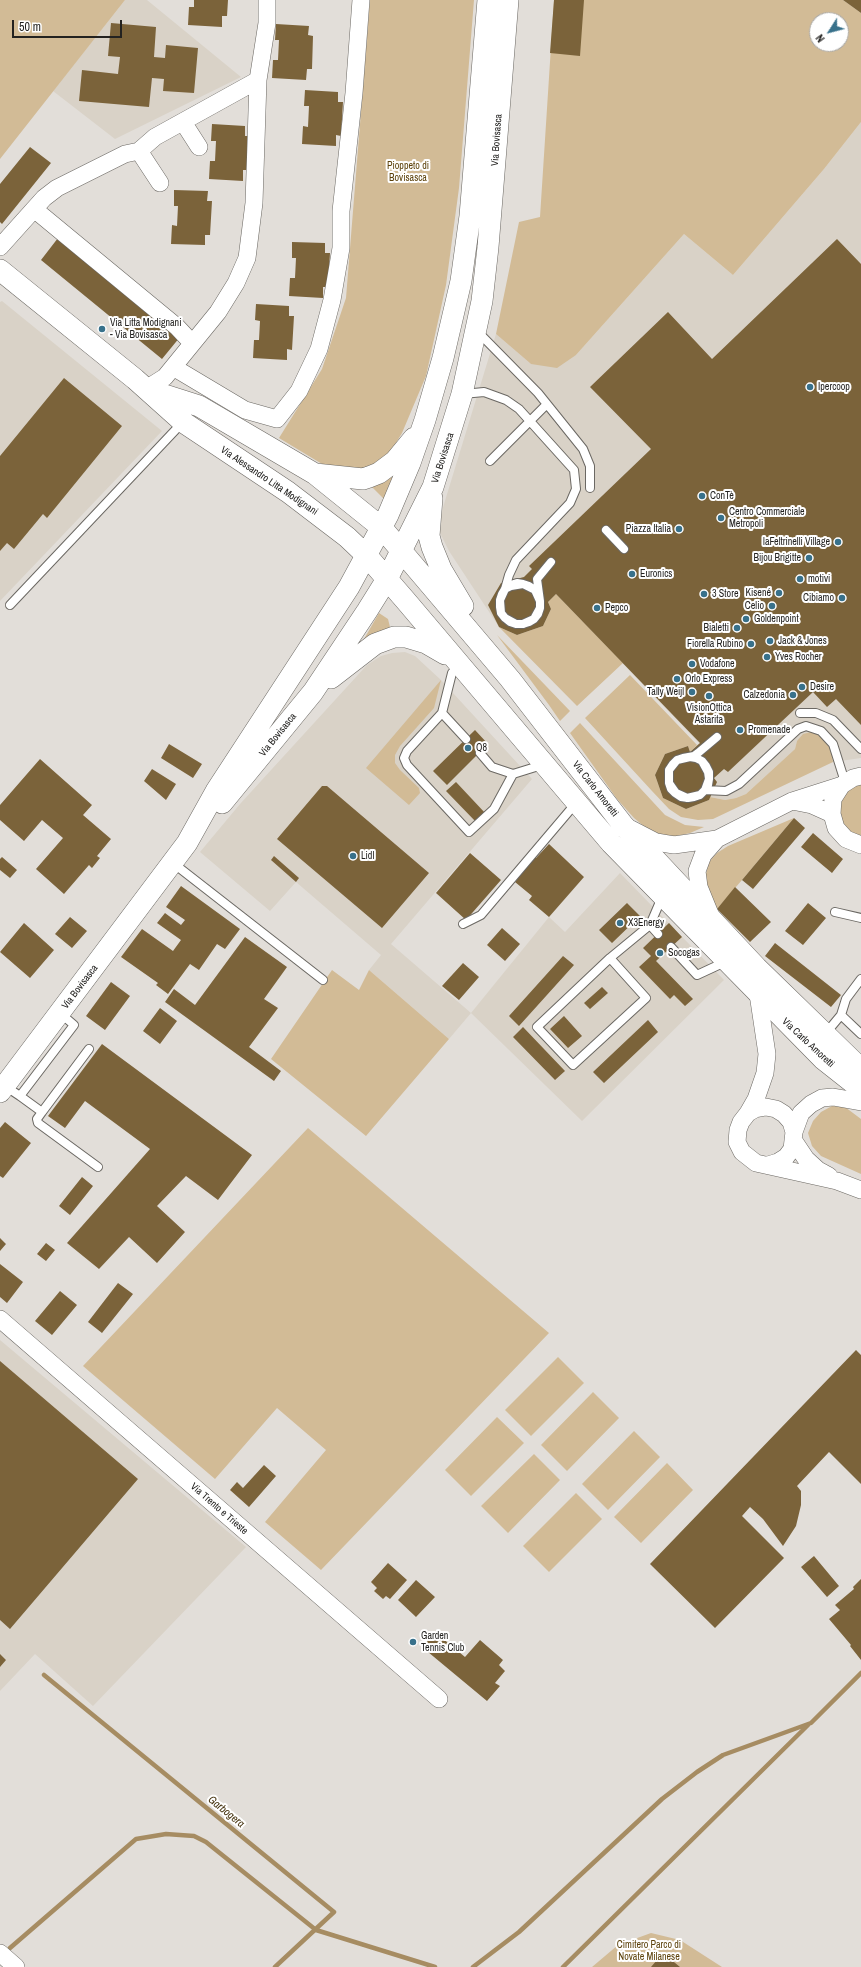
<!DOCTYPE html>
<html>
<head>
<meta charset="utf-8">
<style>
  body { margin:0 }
  #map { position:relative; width:861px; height:1967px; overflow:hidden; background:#e2ded9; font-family:"Archivo Narrow",sans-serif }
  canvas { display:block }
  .north { position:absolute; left:809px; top:12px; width:40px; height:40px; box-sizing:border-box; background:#fff; border:1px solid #a7a7a6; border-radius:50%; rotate:234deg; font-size:11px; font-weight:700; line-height:16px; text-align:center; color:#232220 }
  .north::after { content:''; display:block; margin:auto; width:14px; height:18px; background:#38718b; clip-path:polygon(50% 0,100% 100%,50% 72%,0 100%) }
  .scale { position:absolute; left:12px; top:20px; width:110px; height:18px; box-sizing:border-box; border:2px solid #232220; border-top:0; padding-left:5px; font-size:12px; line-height:14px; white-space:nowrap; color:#232220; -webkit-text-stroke:3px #fff; paint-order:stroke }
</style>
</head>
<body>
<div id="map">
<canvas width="861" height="1967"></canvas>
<div class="north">N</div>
<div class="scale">50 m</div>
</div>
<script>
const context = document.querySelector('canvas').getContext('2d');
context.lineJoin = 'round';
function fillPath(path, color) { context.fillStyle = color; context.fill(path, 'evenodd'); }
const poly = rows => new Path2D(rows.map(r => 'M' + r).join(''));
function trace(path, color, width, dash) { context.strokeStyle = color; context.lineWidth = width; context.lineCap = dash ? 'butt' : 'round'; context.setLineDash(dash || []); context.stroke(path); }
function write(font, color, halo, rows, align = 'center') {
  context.font = font + ' "Archivo Narrow",sans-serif'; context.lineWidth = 4; context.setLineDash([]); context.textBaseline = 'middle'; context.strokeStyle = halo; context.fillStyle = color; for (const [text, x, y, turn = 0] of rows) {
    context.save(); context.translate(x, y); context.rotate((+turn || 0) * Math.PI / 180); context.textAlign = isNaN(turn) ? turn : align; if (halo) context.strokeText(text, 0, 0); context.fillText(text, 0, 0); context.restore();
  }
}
fillPath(poly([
  [125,0,147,0,241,77,115,139,53,91],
  [861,122,861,758,833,762,831,748,797,741,795,749,746,794,736,798,725,800,710,797,709,800,686,809,663,798,655,775,665,754,688,746,690,752,699,743,557,595,543,626,517,635,499,627,449,551,437,527,496,334,531,364,576,355,684,234,733,275,824,169],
  [2,301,162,431,0,601,0,302],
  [405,652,415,656,441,680,532,779,391,944,471,1013,549,917,565,932,620,873,724,980,582,1121,471,1013,449,1039,369,970,381,955,296,882,270,911,200,852,240,804,367,665,381,656,392,653],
  [0,1340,246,1547,93,1706,35,1654,0,1691]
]), '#d9d2c7');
fillPath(poly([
  [0,0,125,0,0,159],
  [370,0,474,0,459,188,446,285,426,376,402,433,391,451,377,463,359,469,327,467,279,438,322,369,346,298],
  [554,0,843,0,861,13,861,122,824,169,733,275,684,234,576,355,557,368,531,364,496,334,519,222,540,217],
  [817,20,841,20,841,44,817,44],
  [397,468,384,499,369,484],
  [556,594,623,663,577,706,499,627,517,635,543,626,551,609,548,602],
  [379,613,388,619,392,635,360,646],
  [497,635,570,711,560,721,549,705],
  [630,675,697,745,690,752,688,746,665,754,655,775,663,798,686,809,709,800,710,797,725,800,736,798,746,794,795,749,797,741,803,734,811,732,818,733,831,748,833,762,713,819,698,820,681,817,669,809,652,791,585,718],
  [441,680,434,708,400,746,395,755,395,763,400,770,419,788,420,793,409,805,366,768],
  [580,723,665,815,685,825,704,827,690,833,673,837,659,835,646,828,634,818,617,799,570,733],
  [861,783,861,836,853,834,844,825,839,813,841,799,847,790],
  [794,818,742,880,717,909,706,889,706,874,709,862,717,853,728,846],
  [332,970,359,990,369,970,449,1039,366,1136,271,1059],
  [832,1106,845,1107,861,1119,861,1174,821,1156,812,1146,808,1133,813,1121,821,1112],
  [308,1128,549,1333,321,1570,265,1522,326,1450,277,1408,215,1479,83,1366],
  [558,1357,584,1383,531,1436,505,1410],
  [593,1392,619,1418,567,1471,541,1445],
  [497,1417,524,1443,471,1496,445,1470],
  [634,1431,660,1457,608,1510,582,1484],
  [534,1454,560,1480,508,1533,481,1506],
  [667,1463,693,1490,641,1543,614,1517],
  [576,1493,602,1519,549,1572,523,1546],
  [651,1933,680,1940,722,1967,592,1967,618,1945]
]), '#d2bb96');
trace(poly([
  [44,1675,334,1912,275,1967],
  [10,1948,136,1839,166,1834,194,1836,206,1842,316,1930,435,1967],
  [473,1967,519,1932,662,1799,697,1772,723,1755,811,1723,861,1673],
  [563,1967,808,1725]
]), '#a68c62', 4.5);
fillPath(poly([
  [194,0,228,0,227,16,222,16,222,27,188,25,189,7,194,7],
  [554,0,584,0,580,56,550,53],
  [843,0,861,0,861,13],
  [111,23,156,27,154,57,165,58,166,45,198,48,194,93,163,91,164,79,152,78,149,107,79,101,82,70,118,74,120,57,108,56],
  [276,24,309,26,308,35,313,36,312,69,307,69,306,80,272,78,273,60,278,60,279,40,275,40],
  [305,90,338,92,338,102,343,102,341,136,336,135,336,146,302,144,303,126,308,127,309,106,304,106],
  [212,124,245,126,245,136,250,136,248,170,243,170,243,181,209,179,210,161,215,161,216,141,211,141],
  [30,147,51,163,2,224,0,222,0,184],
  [174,190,208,191,207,201,212,201,210,235,205,235,205,245,171,244,172,225,177,226,178,206,174,206],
  [58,238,180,337,162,359,41,260],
  [837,239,861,264,861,725,836,699,827,707,813,692,728,772,724,769,714,778,717,782,709,800,686,809,663,798,655,775,665,754,688,746,690,752,700,743,556,594,548,602,551,609,543,626,517,635,499,627,488,605,501,583,524,577,532,569,529,566,651,449,590,387,668,312,712,359],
  [292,242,325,243,325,253,330,253,328,287,323,287,323,298,289,296,290,278,295,278,296,258,292,258],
  [256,304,289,306,289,316,294,316,292,350,287,349,287,360,253,358,254,340,259,340,260,321,255,320],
  [64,378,122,426,47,518,43,514,14,549,7,543,0,551,0,456],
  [475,730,488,744,447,785,433,771],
  [169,744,202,764,193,778,161,758],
  [40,759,92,805,83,815,111,839,97,856,100,858,92,868,89,865,64,894,36,869,63,838,42,820,24,841,0,820,0,805],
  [152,769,176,784,166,800,144,781],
  [456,782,486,814,477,823,446,791],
  [322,786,327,786,429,873,382,928,277,839],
  [794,818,805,828,753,889,742,880],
  [813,833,843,859,832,873,801,847],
  [549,844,584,877,549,917,529,900,532,896,515,882,535,857,536,858],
  [470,853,501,880,466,920,436,893],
  [274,856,299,878,296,882,271,860],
  [2,857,17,870,10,878,0,870,0,859],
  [181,886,240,929,225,949,217,944,199,970,190,964,168,994,156,985,158,983,121,957,142,929,173,951,181,940,157,923,165,913,181,925,185,920,166,907],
  [735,887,771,922,750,942,717,909],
  [627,903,640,916,612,943,599,930],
  [808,903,826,918,803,945,785,931],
  [70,917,87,931,72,948,55,934],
  [24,923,54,950,30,978,0,952],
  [669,923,682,937,656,961,693,999,685,1006,674,995,670,999,639,967,651,956,643,948],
  [502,928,520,944,505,961,487,945],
  [245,937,287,967,264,999,278,1008,249,1047,281,1071,274,1081,165,1002,174,989,195,1005],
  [775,943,841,995,831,1007,765,956],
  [563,956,574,965,519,1026,509,1016],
  [463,963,479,977,459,1000,442,986],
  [111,982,130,996,105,1030,86,1016],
  [602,987,608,993,590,1009,584,1003],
  [160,1008,177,1021,160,1044,143,1031],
  [564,1016,582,1036,568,1048,550,1029],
  [648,1020,658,1032,604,1083,593,1072],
  [523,1027,565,1071,555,1080,513,1037],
  [102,1044,252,1155,218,1200,186,1176,157,1206,185,1232,157,1263,129,1237,99,1269,67,1243,150,1149,85,1101,65,1128,48,1116],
  [5,1122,31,1143,3,1178,0,1176,0,1128],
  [82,1177,93,1186,70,1215,59,1206],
  [0,1238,6,1244,0,1251],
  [46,1243,55,1250,46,1261,37,1254],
  [0,1264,23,1282,7,1303,0,1297],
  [118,1283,133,1294,102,1333,88,1322],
  [60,1291,77,1305,52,1335,35,1321],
  [856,1350,861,1355,861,1484,829,1452,797,1486,801,1491,801,1505,796,1526,783,1546,763,1519,750,1507,742,1516,784,1558,715,1628,650,1564],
  [0,1361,138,1479,10,1629,0,1620],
  [264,1465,276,1476,249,1507,230,1490,237,1482,243,1488],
  [814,1556,839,1586,827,1597,801,1567],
  [388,1563,407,1580,390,1599,386,1596,383,1599,374,1591,377,1588,371,1582],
  [861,1579,861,1660,850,1646,851,1645,829,1619,840,1610,835,1605,854,1589,853,1587],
  [416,1580,435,1597,416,1617,398,1600],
  [435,1632,465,1657,480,1640,503,1660,499,1665,505,1671,495,1683,500,1686,487,1701,422,1647],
  [0,1654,6,1660,0,1667],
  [663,1953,680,1967,651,1967]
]), '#7b633a');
const service = poly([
  [477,331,538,393,583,449,590,466,590,488],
  [463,394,484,392,506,400,519,409,574,470,576,489,570,503,516,560,509,575,505,589,500,600,501,613,505,618,510,622,516,624,523,624,529,622,534,619,538,614,540,608,540,601,535,590,529,586,523,584,517,583,511,585,505,589,502,594,500,600,500,607,501,613,505,618,516,624,523,624,534,619,540,608,540,601,538,595,535,590,523,584,511,586,505,589,502,594,500,600,500,607,501,613,505,618,510,622,516,624,523,624,534,619,538,614,540,608,540,601,537,579,551,562],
  [490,461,547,404],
  [606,530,624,549],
  [10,605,182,423],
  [459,665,452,673,442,713,466,739],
  [442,713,407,751,404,758,407,765,469,832,494,809,513,774],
  [800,713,816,713,833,720,861,749],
  [717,737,698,753,694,756,683,758,677,760,669,770,669,783,676,793,687,798,700,795,705,790,709,779,708,772,702,761,696,758,690,757,677,760,673,764,669,770,669,783,671,789,681,797,688,798,694,797,700,795,705,790,708,785,709,779,709,772,706,766,702,761,696,758,690,757,677,760,673,764,669,770,669,783,671,789,675,793,681,797,688,798,694,797,700,795,705,790,726,791,739,784,798,729,806,726,821,731,833,744,845,782],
  [480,753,492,767,513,774,542,765],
  [173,863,323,980],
  [835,912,861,918],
  [463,924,481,915,576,803],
  [658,934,650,925,662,897],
  [671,947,697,975,725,962],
  [610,958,646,998,573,1065,537,1027,610,958,650,925],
  [841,1015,861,1034],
  [826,1033,841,1015,846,999,861,979],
  [5,1086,20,1096,74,1025,60,1013],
  [20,1096,42,1112,89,1049],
  [42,1112,37,1119,38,1123,98,1167]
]);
const minor = poly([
  [183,122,199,147],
  [139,151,160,183],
  [34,209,177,327,192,343],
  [0,247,44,198,57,188,125,154,139,151,155,137,258,80],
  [173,367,245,410,277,419,299,391,319,349,332,300,341,248,341,211,354,93,361,0],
  [146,389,165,377,218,312,236,283,247,258,254,203,258,80,267,23,267,0],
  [861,776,853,778,842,785,833,799,832,814,836,828,846,839,861,845],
  [792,801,812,805,832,814],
  [631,829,656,842,674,845,717,839,792,801,842,785],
  [710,914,699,887,697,871,703,855,717,839],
  [758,994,767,1054,765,1073,756,1099,748,1113,741,1122,738,1130,737,1142,742,1152,756,1163,837,1181,861,1190],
  [748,1113,755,1109,766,1107,776,1109,784,1114,791,1122,794,1132,792,1149,786,1157,778,1162,768,1165],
  [794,1132,801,1113,811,1104,822,1098,833,1097,861,1102],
  [794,1141,806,1159,818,1170,829,1176],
  [0,1319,439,1699],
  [0,1953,16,1967]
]);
const tertiary = poly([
  [0,270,135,379,183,422,288,492,347,537,367,556,406,601,611,843,823,1059,861,1089],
  [152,391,199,406,315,474,382,528,510,679,623,825,757,968,861,1069],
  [315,474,363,479,369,477,379,473,395,461,414,438],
  [432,498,429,536,432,547,441,569,463,606],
  [331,678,375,644,394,637,406,637,426,643,445,654],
  [222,803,313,692,367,611,387,579,433,487,462,394,482,301,488,247,508,0],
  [0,1092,187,843,216,791,349,587,388,515,410,463,425,420,443,358,461,281,470,216,488,0]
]);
trace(service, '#6b6863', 10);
trace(minor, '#6b6863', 18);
trace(tertiary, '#6b6863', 22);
trace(service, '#fff', 8);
trace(minor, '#fff', 17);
trace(tertiary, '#fff', 21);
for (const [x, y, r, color] of [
  [102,329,4,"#38718b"],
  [810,387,4,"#38718b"],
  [702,496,4,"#38718b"],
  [721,518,4,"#38718b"],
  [679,529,4,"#38718b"],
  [838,542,4,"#38718b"],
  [809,558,4,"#38718b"],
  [632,574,4,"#38718b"],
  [800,579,4,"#38718b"],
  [779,593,4,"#38718b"],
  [704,594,4,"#38718b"],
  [842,598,4,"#38718b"],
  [772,606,4,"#38718b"],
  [597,608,4,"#38718b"],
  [746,619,4,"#38718b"],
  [737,628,4,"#38718b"],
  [770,641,4,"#38718b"],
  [751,644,4,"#38718b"],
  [767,657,4,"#38718b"],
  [692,664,4,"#38718b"],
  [677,679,4,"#38718b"],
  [802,687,4,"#38718b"],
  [692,692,4,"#38718b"],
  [793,695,4,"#38718b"],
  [709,696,4,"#38718b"],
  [740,730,4,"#38718b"],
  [468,748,4,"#38718b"],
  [353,856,4,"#38718b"],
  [620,923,4,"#38718b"],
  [660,953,4,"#38718b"],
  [413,1642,4,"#38718b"]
]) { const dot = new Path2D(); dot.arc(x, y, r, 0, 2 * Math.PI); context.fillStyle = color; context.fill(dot); trace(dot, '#fff', 1.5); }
write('10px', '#232220', '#fff', [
  ["Via Bovisasca",497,140,-86],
  ["Via Bovisasca",443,458,-72],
  ["Via Alessandro Litta Modignani",269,481,34],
  ["Via Bovisasca",278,735,-51],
  ["Via Carlo Amoretti",595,789,52],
  ["Via Bovisasca",80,987,-53],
  ["Via Carlo Amoretti",808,1043,43],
  ["Via Trento e Trieste",219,1509,41]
]);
write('10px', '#5c410a', '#fff', [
  ["Pioppeto di",408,166],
  ["Bovisasca",408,178],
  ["Cimitero Parco di",649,1945],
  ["Novate Milanese",649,1957]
]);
write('10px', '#232220', '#fff', [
  ["Via Litta Modignani",110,323],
  ["- Via Bovisasca",110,335],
  ["Ipercoop",818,387],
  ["ConTè",710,496],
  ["Centro Commerciale",729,512],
  ["Metropoli",729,524],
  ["Piazza Italia",671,529,"right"],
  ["laFeltrinelli Village",830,542,"right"],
  ["Bijou Brigitte",801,558,"right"],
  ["Euronics",640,574],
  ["motivi",808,579],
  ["Kisené",771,593,"right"],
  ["3 Store",712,594],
  ["Cibiamo",834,598,"right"],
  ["Celio",764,606,"right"],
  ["Pepco",605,608],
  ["Goldenpoint",754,619],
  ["Bialetti",729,628,"right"],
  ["Jack & Jones",778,641],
  ["Fiorella Rubino",743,644,"right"],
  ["Yves Rocher",775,657],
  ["Vodafone",700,664],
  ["Orlo Express",685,679],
  ["Desire",810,687],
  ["Tally Weijl",684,692,"right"],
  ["Calzedonia",785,695,"right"],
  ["VisionOttica",709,708,"center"],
  ["Astarita",709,720,"center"],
  ["Promenade",748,730],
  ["Q8",476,748],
  ["Lidl",361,856],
  ["X3Energy",628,923],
  ["Socogas",668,953],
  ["Garden",421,1636],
  ["Tennis Club",421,1648]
], 'left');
write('italic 11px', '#422f0a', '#fff', [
  ["Garbogera",226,1812,39]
]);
</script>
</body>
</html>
